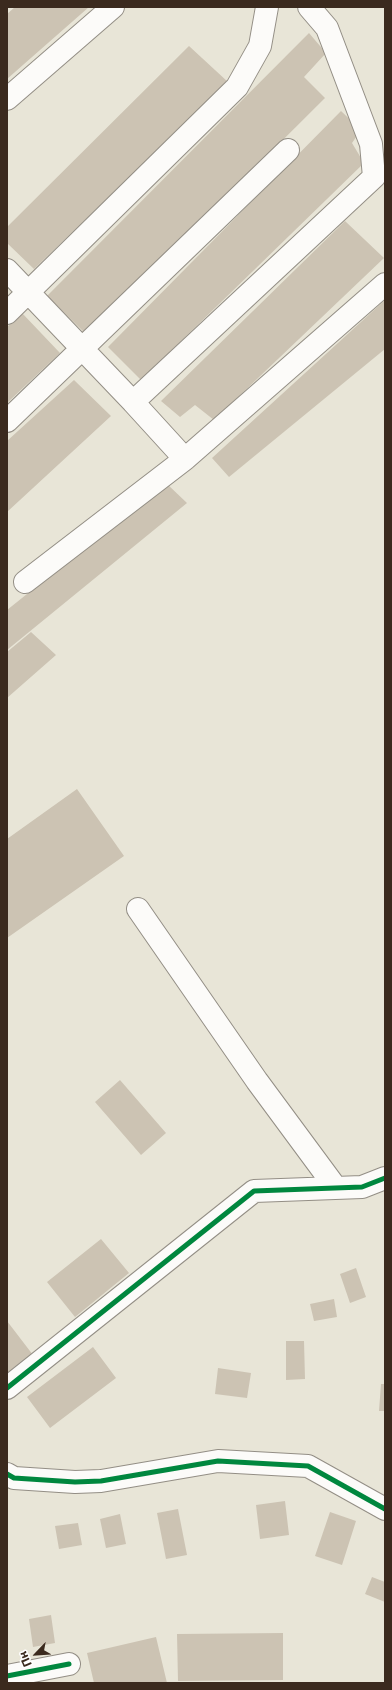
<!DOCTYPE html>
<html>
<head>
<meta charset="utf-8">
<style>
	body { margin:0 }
	#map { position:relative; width:392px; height:1690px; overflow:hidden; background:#e8e5d7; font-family:"Playpen Sans",sans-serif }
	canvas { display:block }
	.frame { position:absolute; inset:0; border:8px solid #3b2a1e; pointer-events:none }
	.north { position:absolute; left:16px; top:1634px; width:40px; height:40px; -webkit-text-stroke:3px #fff; paint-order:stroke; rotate:245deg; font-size:11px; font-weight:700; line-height:16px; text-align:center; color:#3b2a1e }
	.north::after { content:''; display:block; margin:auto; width:14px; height:18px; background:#3b2a1e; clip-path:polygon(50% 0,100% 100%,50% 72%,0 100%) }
</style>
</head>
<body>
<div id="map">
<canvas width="392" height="1690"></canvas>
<div class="frame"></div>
<div class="north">Пн</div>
</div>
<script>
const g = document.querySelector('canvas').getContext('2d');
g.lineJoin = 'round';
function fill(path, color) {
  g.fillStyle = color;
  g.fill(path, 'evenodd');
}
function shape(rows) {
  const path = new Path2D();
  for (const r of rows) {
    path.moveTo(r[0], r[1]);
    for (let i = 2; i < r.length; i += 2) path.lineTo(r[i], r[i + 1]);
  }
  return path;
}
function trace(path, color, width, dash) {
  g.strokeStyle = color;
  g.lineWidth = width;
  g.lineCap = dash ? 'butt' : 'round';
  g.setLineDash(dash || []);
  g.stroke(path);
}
const building = shape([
	[15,7,89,7,7,79,7,14],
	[309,33,326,53,304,77,325,98,87,335,47,296],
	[189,46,228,82,34,269,7,243,7,227],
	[341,111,361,130,352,143,364,163,141,380,108,347],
	[345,221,384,258,214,420,195,405,180,417,161,401],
	[385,300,385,349,229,477,212,458],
	[22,313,60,353,7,403,7,327],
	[74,380,111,416,7,512,7,441],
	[166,483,187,503,7,650,7,610],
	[31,632,56,655,7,698,7,652],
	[77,789,124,856,7,938,7,839],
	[120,1080,166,1133,141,1155,95,1102],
	[101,1239,129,1273,75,1317,47,1282],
	[356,1268,366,1297,350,1303,340,1274],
	[334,1299,337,1317,314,1321,310,1304],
	[7,1321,33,1355,7,1375],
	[286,1341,304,1341,305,1379,286,1380],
	[93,1347,116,1378,50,1428,27,1397],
	[218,1368,251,1373,247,1398,215,1394],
	[381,1384,385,1384,385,1411,379,1411],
	[285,1501,289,1535,260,1539,256,1505],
	[178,1509,187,1555,166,1559,157,1513],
	[330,1512,356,1521,342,1565,315,1556],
	[120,1514,126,1544,106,1548,100,1519],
	[78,1523,82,1545,59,1549,55,1526],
	[372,1577,385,1582,385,1602,365,1594],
	[51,1615,55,1643,33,1647,29,1619],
	[283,1633,283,1680,178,1681,177,1634],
	[156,1637,167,1683,94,1683,87,1653]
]);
const minor = shape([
	[7,99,113,7],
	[7,270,133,402,185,459],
	[7,313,237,87,260,46,267,7],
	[133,402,374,177,371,144,327,28,309,7],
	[7,421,288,150],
	[25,582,185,459,385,284],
	[138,909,257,1081,336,1188],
	[7,1388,254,1191,362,1187,385,1178],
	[7,1474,14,1478,75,1482,101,1481,218,1461,308,1466,385,1509],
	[7,1676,69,1664]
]);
const cycleway = shape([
	[7,1388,254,1191,362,1187,385,1178],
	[7,1474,14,1478,75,1482,101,1481,218,1461,308,1466,385,1509],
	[7,1676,69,1664]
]);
fill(building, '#ccc3b3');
trace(minor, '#938e85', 24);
trace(minor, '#fcfbf9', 22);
trace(cycleway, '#00873e', 5);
</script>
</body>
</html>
